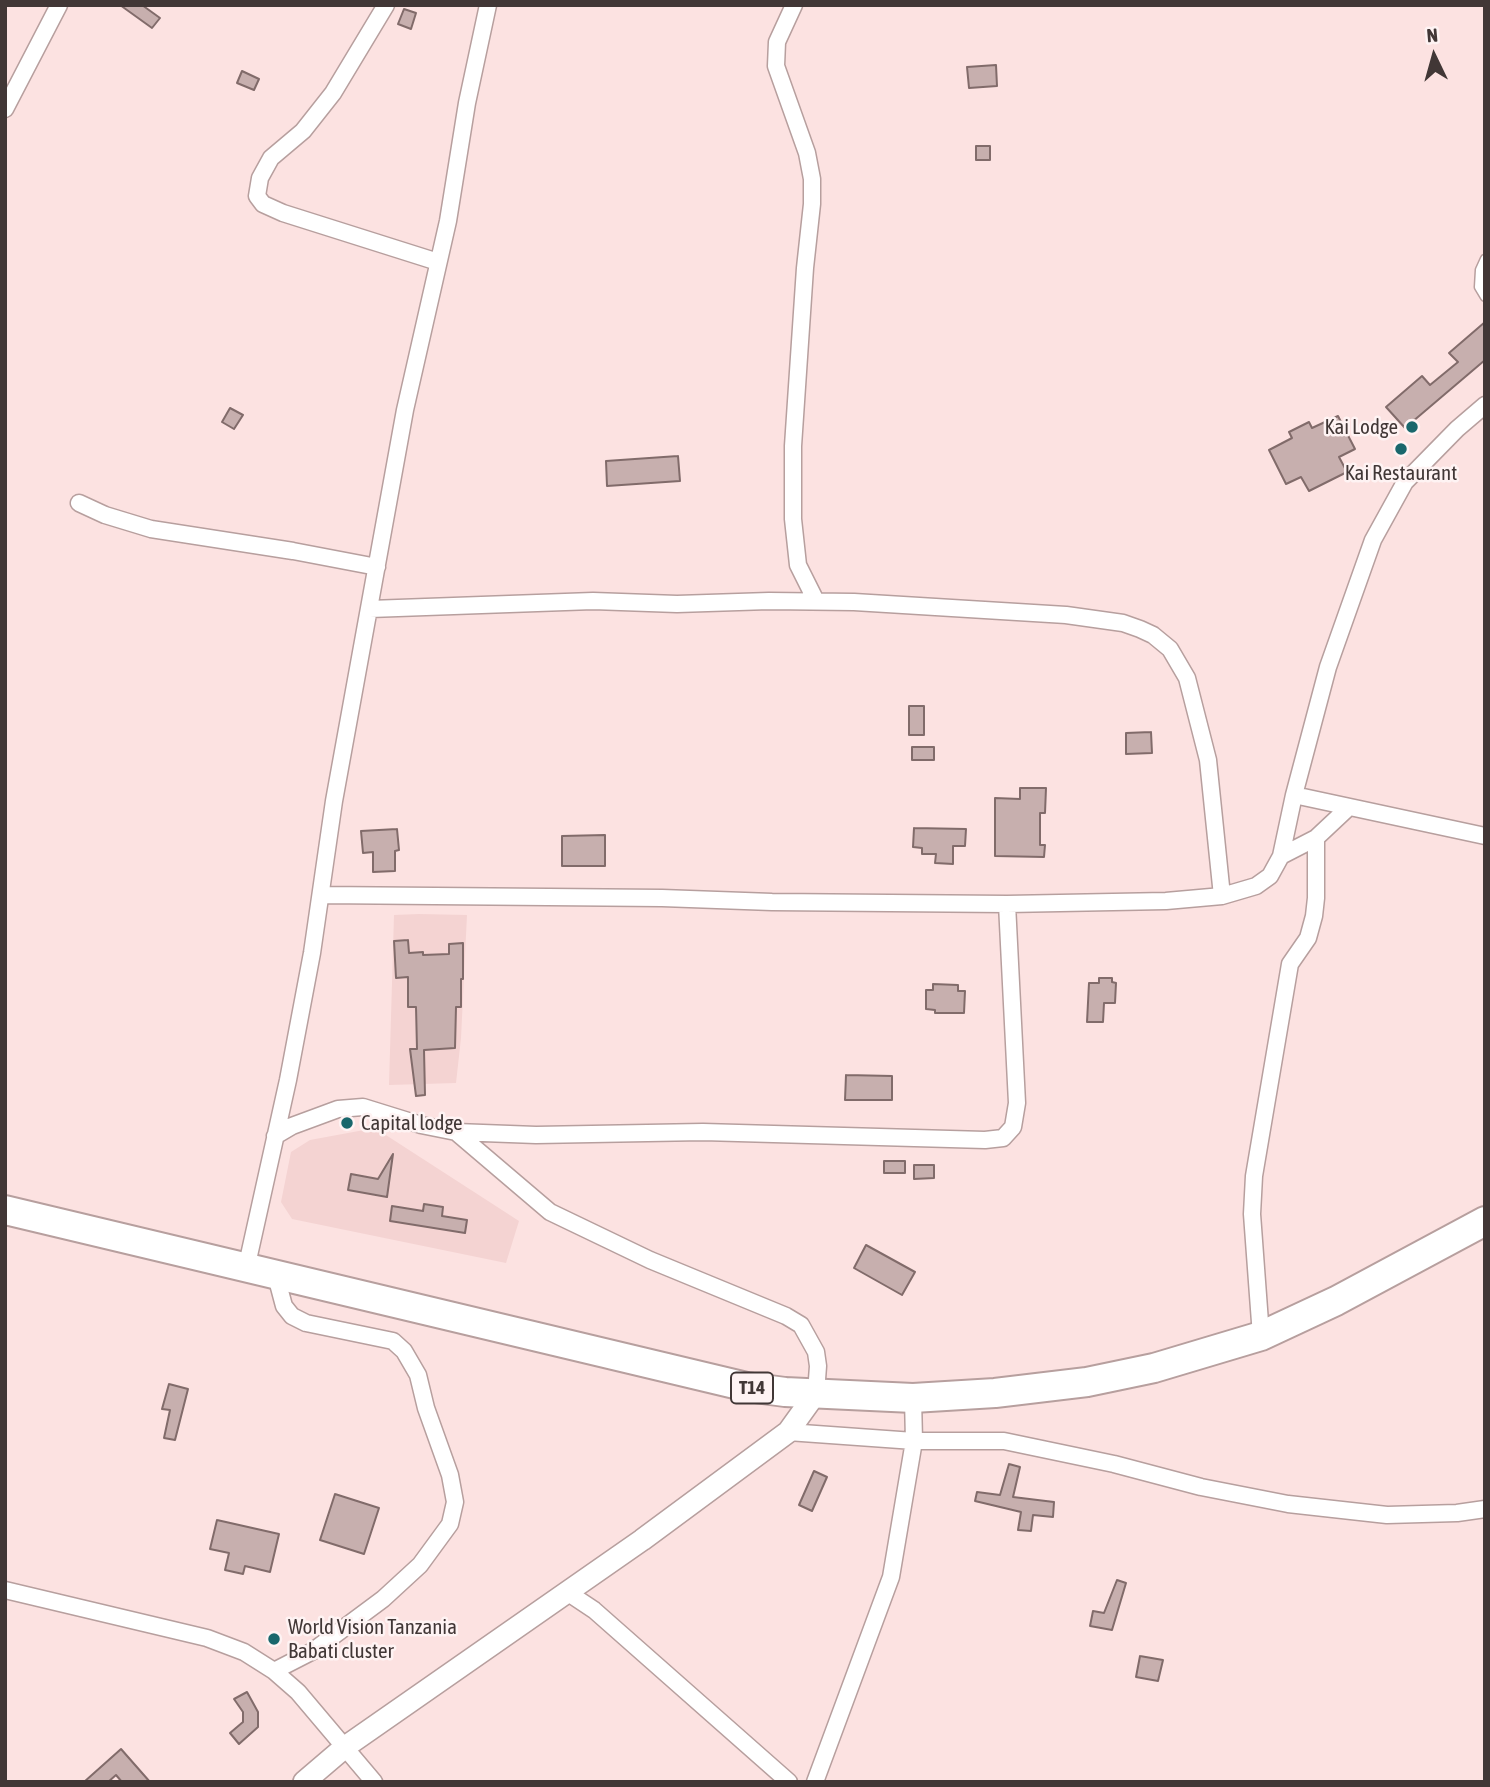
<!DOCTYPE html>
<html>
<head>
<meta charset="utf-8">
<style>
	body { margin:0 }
	#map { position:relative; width:1490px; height:1787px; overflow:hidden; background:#fce2e1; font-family:"Asap Condensed",sans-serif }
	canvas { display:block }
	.frame { position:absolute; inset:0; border:7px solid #413736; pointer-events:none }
	.north { position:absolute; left:1399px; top:21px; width:70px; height:70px; -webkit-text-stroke:5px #fef3f3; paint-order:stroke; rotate:355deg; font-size:19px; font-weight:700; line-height:28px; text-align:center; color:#413736 }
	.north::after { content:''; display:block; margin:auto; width:24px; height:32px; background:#413736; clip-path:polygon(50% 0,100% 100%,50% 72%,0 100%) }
</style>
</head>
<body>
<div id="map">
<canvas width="1490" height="1787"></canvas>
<div class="frame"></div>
<div class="north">N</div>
</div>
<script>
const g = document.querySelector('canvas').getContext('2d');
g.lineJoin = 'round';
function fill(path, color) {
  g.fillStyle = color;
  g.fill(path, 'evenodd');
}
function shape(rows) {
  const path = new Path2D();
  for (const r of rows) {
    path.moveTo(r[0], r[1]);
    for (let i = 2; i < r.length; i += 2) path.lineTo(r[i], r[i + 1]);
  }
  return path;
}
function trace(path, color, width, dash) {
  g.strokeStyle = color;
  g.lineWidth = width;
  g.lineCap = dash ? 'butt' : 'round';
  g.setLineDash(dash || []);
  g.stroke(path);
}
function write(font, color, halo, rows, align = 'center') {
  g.font = font + ' "Asap Condensed",sans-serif';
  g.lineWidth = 5;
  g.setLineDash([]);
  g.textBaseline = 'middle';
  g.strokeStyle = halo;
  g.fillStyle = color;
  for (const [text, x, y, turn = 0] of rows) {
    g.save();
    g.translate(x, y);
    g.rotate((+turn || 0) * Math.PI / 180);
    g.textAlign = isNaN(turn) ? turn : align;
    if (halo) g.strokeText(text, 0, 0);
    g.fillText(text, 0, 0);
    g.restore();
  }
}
const built = shape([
	[419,914,467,915,461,1038,456,1083,389,1085,394,915],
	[375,1128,519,1221,506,1263,292,1219,281,1202,291,1152,310,1140]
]);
const building = shape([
	[120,5,142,5,160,18,152,28,120,5],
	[404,9,416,13,411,29,398,24,404,9],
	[996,65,997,86,969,88,967,67,996,65],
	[242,71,259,79,254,90,237,83,242,71],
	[976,146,990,146,990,160,976,160,976,146],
	[1485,322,1485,360,1405,428,1386,407,1422,376,1430,385,1458,362,1449,353,1485,322],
	[230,408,243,415,234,429,222,422,230,408],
	[1338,416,1355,449,1339,457,1347,472,1309,491,1301,477,1286,484,1269,450,1292,438,1289,432,1309,422,1312,428,1338,416],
	[678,456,680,481,607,486,606,461,678,456],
	[909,706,924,706,924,735,909,735,909,706],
	[1151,732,1152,753,1126,754,1126,733,1151,732],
	[912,747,934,747,934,760,912,760,912,747],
	[1020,788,1046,788,1045,813,1040,813,1040,845,1045,845,1044,857,995,856,995,798,1020,799,1020,788],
	[914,828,966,829,965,846,953,846,953,864,935,863,936,854,922,854,922,848,913,847,914,828],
	[397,829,399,850,395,851,395,871,373,872,373,852,363,853,361,831,397,829],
	[605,835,605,866,562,866,562,836,605,835],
	[408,940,409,953,423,952,423,955,449,954,449,944,463,943,463,979,461,979,461,1007,456,1007,455,1048,424,1050,425,1095,416,1096,410,1049,417,1049,416,1007,408,1007,408,977,396,978,394,941,408,940],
	[1099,978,1112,978,1112,982,1116,983,1115,1003,1104,1003,1103,1022,1087,1022,1089,983,1099,983,1099,978],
	[933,984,958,985,958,991,965,991,964,1013,935,1013,935,1010,926,1009,926,990,933,990,933,984],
	[846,1075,892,1076,892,1100,845,1100,846,1075],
	[393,1154,387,1197,348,1190,351,1174,378,1179,393,1154],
	[884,1161,905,1161,905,1173,884,1173,884,1161],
	[914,1165,934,1165,934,1178,914,1179,914,1165],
	[424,1204,443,1207,442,1216,467,1220,465,1233,390,1221,392,1206,423,1211,424,1204],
	[866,1245,915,1272,902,1295,854,1268,866,1245],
	[169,1384,188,1389,175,1440,164,1438,170,1410,162,1409,169,1384],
	[1009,1464,1020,1467,1013,1497,1054,1502,1053,1517,1033,1515,1031,1531,1018,1530,1021,1512,975,1501,977,1492,1000,1495,1009,1464],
	[814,1471,827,1477,812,1511,799,1505,814,1471],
	[335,1494,379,1508,364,1554,320,1540,335,1494],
	[217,1520,279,1534,270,1572,245,1566,243,1574,225,1570,229,1553,210,1549,217,1520],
	[1117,1580,1126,1583,1112,1630,1090,1626,1093,1611,1104,1613,1117,1580],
	[1140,1656,1163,1660,1158,1681,1136,1677,1140,1656],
	[247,1692,258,1712,258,1727,239,1744,230,1733,243,1722,243,1712,234,1699,247,1692],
	[121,1749,150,1782,122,1782,116,1775,108,1782,84,1782,121,1749]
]);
const service = shape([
	[1485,259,1480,270,1479,287,1485,297]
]);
const minor = shape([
	[386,5,333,93,303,131,271,158,260,178,257,196,263,204,283,213,438,262],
	[794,5,777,42,776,66,807,153,812,179,812,204,805,268,793,446,793,519,798,565,816,601],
	[5,109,59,5],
	[79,503,105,515,151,529,293,551,377,567],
	[370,609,593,601,677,604,769,601,854,602,1066,615,1123,623,1140,629,1153,635,1170,649,1187,678,1208,760,1222,896],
	[1294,795,1485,836],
	[1281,856,1316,838,1348,808],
	[321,895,662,898,772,902,1007,904,1166,901,1222,896,1256,886,1270,876,1281,856,1294,795,1328,667,1373,540,1405,482,1457,429,1485,405],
	[456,1132,550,1212,650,1260,786,1316,801,1325,816,1352,818,1366,816,1393],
	[275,1136,292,1126,338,1109,363,1107,421,1125,456,1132,536,1135,703,1132,985,1140,1003,1138,1013,1127,1017,1103,1007,904],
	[246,1269,288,1080,312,953,334,801,405,410,448,221,467,103,488,5],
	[1261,1336,1252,1214,1254,1176,1290,964,1308,938,1314,916,1316,898,1316,838],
	[788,1432,914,1441,1004,1441,1114,1464,1201,1487,1288,1504,1387,1515,1457,1513,1485,1509],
	[5,1590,207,1638,244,1652,274,1671,298,1692,374,1782],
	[567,1592,594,1610,789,1782],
	[274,1671,313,1651,383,1599,420,1565,450,1524,455,1502,450,1475,426,1408,418,1375,404,1351,393,1341,306,1323,292,1316,284,1306,276,1276],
	[815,1782,891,1577,914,1441,913,1398]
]);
const tertiary = shape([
	[304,1782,345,1747,642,1540,788,1432,816,1393]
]);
const trunk = shape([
	[5,1210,747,1387,785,1392,913,1398,995,1393,1087,1382,1154,1368,1261,1336,1336,1301,1485,1221]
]);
const markers = [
	[1412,427,7,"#19676c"],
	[1401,449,7,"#19676c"],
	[347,1123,7,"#19676c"],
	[274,1639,7,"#19676c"]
];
const shields = [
	[752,1388,42]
];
const shieldNames = [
	["T14",752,1388]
];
const poiNames = [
	["Kai Lodge",1398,427,"right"],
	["Kai Restaurant",1401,473,"center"],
	["Capital lodge",361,1123],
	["World Vision Tanzania",288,1627],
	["Babati cluster",288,1651]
];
fill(built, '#f4d3d2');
fill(building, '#c7afae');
trace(building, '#816b6a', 2);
trace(service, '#b79f9e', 11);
trace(minor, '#b79f9e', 19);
trace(tertiary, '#b79f9e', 24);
trace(trunk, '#b79f9e', 32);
trace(service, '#fff', 8);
trace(minor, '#fff', 16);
trace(tertiary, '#fff', 21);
trace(trunk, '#fff', 28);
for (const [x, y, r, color] of markers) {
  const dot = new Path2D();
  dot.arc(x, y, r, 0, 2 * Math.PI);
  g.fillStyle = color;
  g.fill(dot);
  trace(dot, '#fef3f3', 2.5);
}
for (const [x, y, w] of shields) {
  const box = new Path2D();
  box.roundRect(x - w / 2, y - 15.5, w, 31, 5);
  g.fillStyle = '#fef3f3';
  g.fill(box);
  trace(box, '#413736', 2);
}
write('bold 19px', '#413736', null, shieldNames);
write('21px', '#413736', '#fef3f3', poiNames, 'left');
</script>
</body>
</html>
